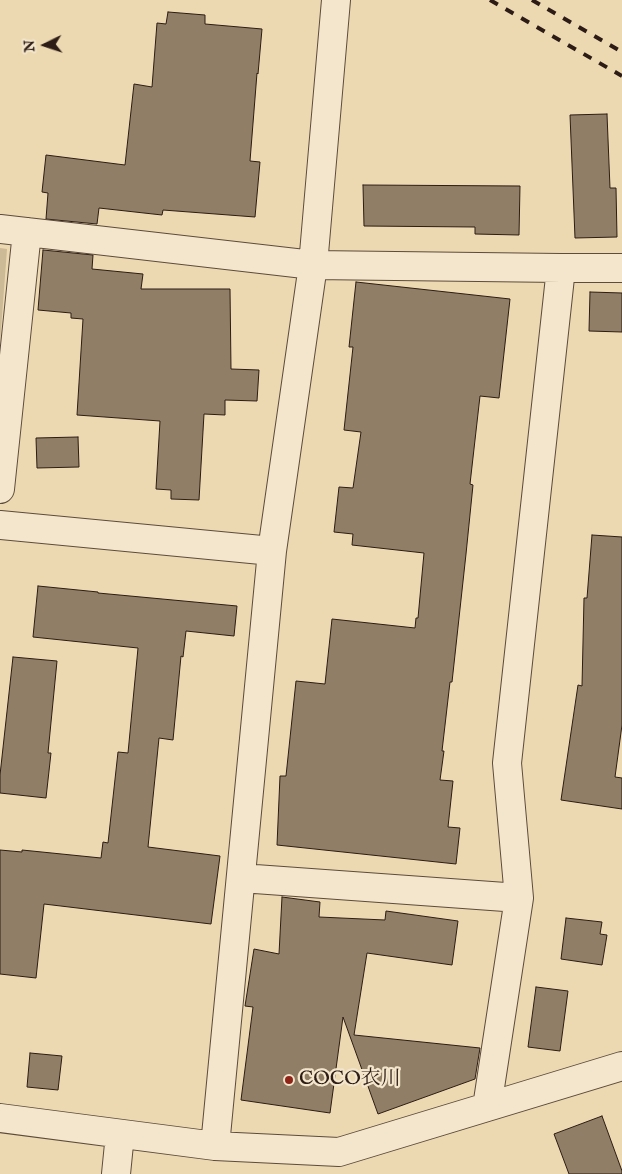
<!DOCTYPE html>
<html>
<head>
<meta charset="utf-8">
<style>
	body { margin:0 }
	#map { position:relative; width:622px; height:1174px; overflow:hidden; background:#ecd9b1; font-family:"IM FELL English",serif }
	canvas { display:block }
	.north { position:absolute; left:20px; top:20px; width:50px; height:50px; -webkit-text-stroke:4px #f3e6cc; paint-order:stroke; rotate:266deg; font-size:14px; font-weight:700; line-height:20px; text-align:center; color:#2d1c15 }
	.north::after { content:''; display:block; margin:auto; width:18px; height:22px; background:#2d1c15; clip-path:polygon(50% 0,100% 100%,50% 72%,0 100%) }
</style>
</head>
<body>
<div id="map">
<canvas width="622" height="1174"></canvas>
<div class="north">N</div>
</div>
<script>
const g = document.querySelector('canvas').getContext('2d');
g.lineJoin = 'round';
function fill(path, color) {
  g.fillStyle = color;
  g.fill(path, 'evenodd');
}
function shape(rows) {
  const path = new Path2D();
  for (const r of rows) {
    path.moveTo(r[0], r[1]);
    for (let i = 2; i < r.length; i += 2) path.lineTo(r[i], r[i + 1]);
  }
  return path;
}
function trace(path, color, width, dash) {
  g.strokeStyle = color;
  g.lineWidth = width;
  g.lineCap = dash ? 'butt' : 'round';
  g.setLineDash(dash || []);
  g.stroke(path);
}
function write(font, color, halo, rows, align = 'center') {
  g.font = font + ' "IM FELL English","Noto Serif JP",serif';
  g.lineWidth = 4.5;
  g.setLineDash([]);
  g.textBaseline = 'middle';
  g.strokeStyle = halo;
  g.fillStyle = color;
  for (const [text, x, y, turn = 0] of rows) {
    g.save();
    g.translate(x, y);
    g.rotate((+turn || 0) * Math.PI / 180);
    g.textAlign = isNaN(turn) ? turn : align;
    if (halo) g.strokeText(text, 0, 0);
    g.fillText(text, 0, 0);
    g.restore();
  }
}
const green = shape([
	[0,248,7,249,0,343]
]);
const building = shape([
	[168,12,205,15,205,24,262,29,258,74,257,73,250,161,260,162,255,217,163,210,162,215,99,208,97,224,46,219,48,193,42,192,46,155,125,165,134,84,152,87,157,23,166,24,168,12],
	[607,114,610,188,616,188,617,237,575,238,570,115,607,114],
	[363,185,520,186,519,235,475,234,475,227,364,226,363,185],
	[43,250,93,255,92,269,143,274,141,289,230,289,231,369,259,370,257,401,225,400,225,415,204,414,199,500,171,499,171,490,156,489,160,421,77,415,83,319,71,318,71,313,38,310,43,250],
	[356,282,510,299,499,398,480,396,470,484,473,485,466,554,452,682,450,682,442,751,444,751,440,780,453,781,448,827,460,828,456,864,277,845,280,776,286,776,296,681,325,684,332,619,415,628,416,618,418,618,424,553,352,545,353,534,334,532,339,487,353,488,361,432,344,430,353,347,349,347,356,282],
	[590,292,622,293,622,332,589,331,590,292],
	[78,437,79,467,37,468,36,438,78,437],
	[592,535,622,537,622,725,615,777,622,778,622,809,561,800,578,685,582,686,584,598,587,598,592,535],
	[38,586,98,592,98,593,237,606,234,636,186,631,183,657,181,656,173,740,159,738,148,847,220,856,211,924,44,904,36,978,0,974,0,850,22,852,22,850,101,858,103,842,108,843,118,752,128,753,138,648,33,637,38,586],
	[13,657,57,661,48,753,51,753,46,798,0,793,0,775,13,657],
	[282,897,320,902,319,917,385,920,386,911,458,921,452,965,367,953,354,1035,480,1048,475,1079,378,1114,343,1017,330,1113,241,1100,253,1007,245,1006,254,949,279,954,282,897],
	[566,918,602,922,600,934,607,935,602,965,561,959,566,918],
	[536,987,568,991,560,1051,528,1047,536,987],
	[30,1053,62,1056,58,1090,27,1087,30,1053],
	[602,1116,622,1171,622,1174,569,1174,554,1134,602,1116]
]);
const minor = shape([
	[0,229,313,265,561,268,622,268],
	[0,489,27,232],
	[0,525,272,551],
	[241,878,519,898],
	[487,1107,519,898,507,763,561,268],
	[0,1118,215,1146,339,1152,622,1066],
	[215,1146,272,551,313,265,336,0],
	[116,1174,120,1134]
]);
const rail = shape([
	[490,0,622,76],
	[532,0,622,52]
]);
const markers = [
	[289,1080,5,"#8f2418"]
];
const poiNames = [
	["COCO衣川",299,1080]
];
fill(green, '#ccb996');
fill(building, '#907e66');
trace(building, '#2d1c15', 1);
trace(minor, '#5d4b3c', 30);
trace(minor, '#f3e6cc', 28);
trace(rail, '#2d1c15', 4, [9, 9]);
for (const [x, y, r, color] of markers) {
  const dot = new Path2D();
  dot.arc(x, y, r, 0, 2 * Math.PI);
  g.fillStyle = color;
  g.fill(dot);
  trace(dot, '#f3e6cc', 2);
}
write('20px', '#2d1c15', '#f3e6cc', poiNames, 'left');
</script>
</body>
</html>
